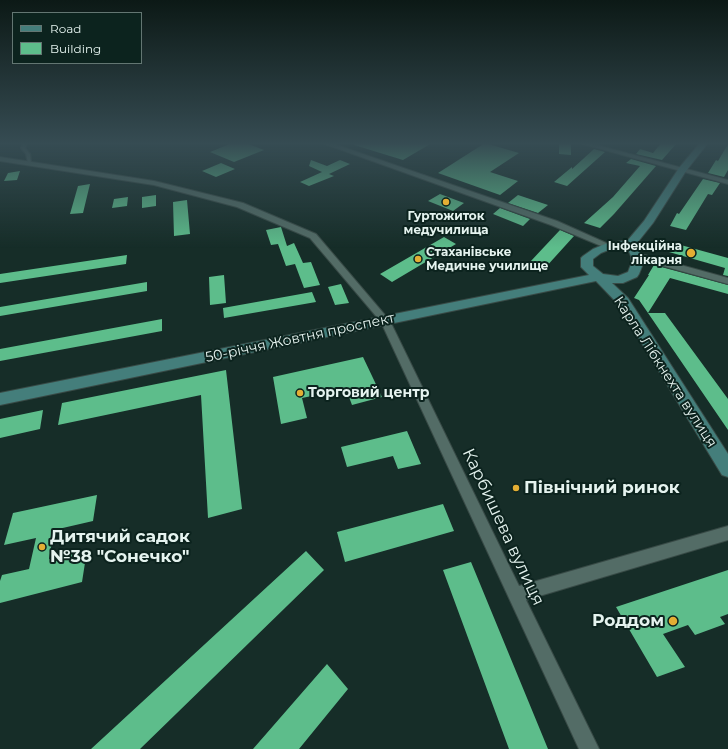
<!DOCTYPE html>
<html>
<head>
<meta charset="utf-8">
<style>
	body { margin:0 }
	#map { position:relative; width:728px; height:749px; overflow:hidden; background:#162d28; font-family:Montserrat,sans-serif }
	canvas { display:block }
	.legend { position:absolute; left:12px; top:12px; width:130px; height:52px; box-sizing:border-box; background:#0c231e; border:1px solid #637672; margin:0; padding:5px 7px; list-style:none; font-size:12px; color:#e5f3ef }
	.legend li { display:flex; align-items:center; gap:8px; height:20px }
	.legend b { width:20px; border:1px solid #637672 }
</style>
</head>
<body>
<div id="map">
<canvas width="728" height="749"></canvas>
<ul class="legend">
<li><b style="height:5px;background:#447e7b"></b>Road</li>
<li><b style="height:11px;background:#5dbd8b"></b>Building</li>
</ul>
</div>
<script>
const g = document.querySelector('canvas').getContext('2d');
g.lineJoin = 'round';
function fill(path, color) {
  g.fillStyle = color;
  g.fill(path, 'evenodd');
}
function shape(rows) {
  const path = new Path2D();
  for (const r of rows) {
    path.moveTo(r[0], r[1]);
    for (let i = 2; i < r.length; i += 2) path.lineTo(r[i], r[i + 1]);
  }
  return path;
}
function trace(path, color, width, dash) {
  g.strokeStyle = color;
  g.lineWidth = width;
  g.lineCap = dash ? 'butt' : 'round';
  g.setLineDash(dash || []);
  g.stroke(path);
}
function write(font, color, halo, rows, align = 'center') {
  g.font = font + ' Montserrat,sans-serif';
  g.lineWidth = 4;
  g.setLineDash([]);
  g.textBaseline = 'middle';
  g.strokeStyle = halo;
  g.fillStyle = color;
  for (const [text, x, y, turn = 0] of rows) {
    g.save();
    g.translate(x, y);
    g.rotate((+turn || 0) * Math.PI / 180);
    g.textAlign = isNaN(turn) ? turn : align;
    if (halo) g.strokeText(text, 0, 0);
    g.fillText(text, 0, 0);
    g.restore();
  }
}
const building = shape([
	[232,143,246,143,264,150,234,162,210,152],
	[355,143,432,143,403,160,354,145],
	[485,143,519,153,490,172,518,181,500,195,438,173],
	[559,143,571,143,571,155,559,154],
	[661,143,677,143,662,160,636,154,640,149,653,153],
	[728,144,728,170,724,177,708,173,716,160,718,161],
	[594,149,605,152,567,186,554,182,572,167,572,169],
	[631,159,656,166,614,214,600,228,584,223,613,197,640,166,626,163],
	[311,160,327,166,340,160,350,164,329,174,334,176,309,186,300,182,322,172,309,166],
	[221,163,235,169,216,177,202,171],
	[20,171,17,180,4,181,8,173],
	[703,179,720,183,712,195,708,194,686,230,670,226,677,213,679,214],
	[90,184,83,213,70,214,78,186],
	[440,194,464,203,453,211,428,201],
	[156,195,156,206,142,208,142,197],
	[518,195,548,205,538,213,508,203],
	[128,197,127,206,112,208,114,199],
	[187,200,190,234,174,236,173,202],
	[500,208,530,219,523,226,493,214],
	[281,227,287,246,294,243,303,263,311,262,320,285,304,288,295,264,286,266,278,244,271,245,266,230],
	[560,230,574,236,545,268,530,262],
	[444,237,456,244,392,282,380,274],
	[659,239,728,258,728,276,723,275,725,268,655,248],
	[127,255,126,264,0,283,0,274],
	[654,265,728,285,728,294,670,278,648,313,639,300,634,298,649,275,648,275],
	[224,275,226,303,210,305,209,277],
	[147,282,147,291,0,316,0,307],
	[341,284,349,303,335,305,328,287],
	[312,292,316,302,224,318,223,308],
	[648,313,665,313,728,399,728,430],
	[162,319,162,331,0,361,0,349],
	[363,357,382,397,352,405,346,389,302,398,307,418,281,424,273,377],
	[226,370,242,509,208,518,201,395,58,425,62,403],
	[43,410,40,429,0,438,0,419],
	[407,431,421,464,398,469,393,456,347,467,341,447],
	[97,495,93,521,54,530,49,559,87,550,82,582,0,603,0,581,2,575,29,569,36,538,4,545,13,513],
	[443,504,454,531,345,562,337,532],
	[306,551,324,570,140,749,91,749],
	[471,562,548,749,509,749,443,570],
	[728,570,728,614,720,617,725,624,695,635,688,625,663,634,685,667,657,677,616,607],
	[327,664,348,689,299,749,253,749]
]);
const lane = shape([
	[24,143,27,143,25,148,30,154,31,164,28,163,26,154,21,148,24,143]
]);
const street = shape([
	[322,143,331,143,557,221,613,246,612,248,606,248,551,225,322,143],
	[579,143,589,143,728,180,728,184,579,143],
	[0,157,154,181,243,203,316,234,390,321,519,586,728,526,728,540,526,600,599,749,579,749,381,322,310,238,237,207,154,185,0,161,0,157],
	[637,253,728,278,728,284,634,258,633,256,634,254,637,253]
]);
const secondary = shape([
	[700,143,708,143,686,171,653,223,637,243,643,256,643,264,639,274,637,277,623,283,612,283,628,298,728,454,728,477,722,475,618,304,596,281,0,405,0,393,589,275,581,267,581,258,583,256,593,249,605,244,628,240,644,221,679,168,700,143],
	[627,247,631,256,631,264,628,272,618,276,603,274,593,266,593,259,601,253,611,249,627,247]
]);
const markers = [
	[446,202,4,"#e3ae34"],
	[691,253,5,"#e3ae34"],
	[418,259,4,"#e3ae34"],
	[300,393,4,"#e3ae34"],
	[516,488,4,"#e3ae34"],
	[42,547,4,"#e3ae34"],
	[673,621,5,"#e3ae34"]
];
const farPoinames = [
	["Гуртожиток",446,216],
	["медучилища",446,230],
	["Інфекційна",682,246,"right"],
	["лікарня",682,260,"right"],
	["Стаханівське",426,252,"left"],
	["Медичне училище",426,266,"left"]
];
const streetNames = [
	["50-річчя Жовтня проспект",300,338,-12],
	["Карла Лібкнехта вулиця",665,372,57]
];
const poiNames = [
	["Торговий центр",308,393]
];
const nearPoinames = [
	["Північний ринок",524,488],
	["Дитячий садок",50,537],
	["№38 \"Сонечко\"",50,557],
	["Роддом",664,621,"right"]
];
const nearStreetnames = [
	["Карбишева вулиця",503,527,65]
];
fill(building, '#5dbd8b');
trace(lane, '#384a46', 2.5);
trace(street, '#384a46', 2);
trace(secondary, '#384a46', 2);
fill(lane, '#536c66');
fill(street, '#536c66');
fill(secondary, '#447e7b');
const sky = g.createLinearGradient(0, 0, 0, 248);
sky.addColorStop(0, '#0c1916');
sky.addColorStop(0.58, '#364c53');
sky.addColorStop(1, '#364c5300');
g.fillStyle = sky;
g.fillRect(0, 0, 728, 248);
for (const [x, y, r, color] of markers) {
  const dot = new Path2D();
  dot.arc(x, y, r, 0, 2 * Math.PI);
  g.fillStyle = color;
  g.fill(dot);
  trace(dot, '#0c231e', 1.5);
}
write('bold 12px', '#e5f3ef', '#0c231e', farPoinames);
write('14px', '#e5f3ef', '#0c231e', streetNames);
write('bold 14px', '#e5f3ef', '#0c231e', poiNames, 'left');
write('bold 17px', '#e5f3ef', '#0c231e', nearPoinames, 'left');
write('17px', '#e5f3ef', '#0c231e', nearStreetnames);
</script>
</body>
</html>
